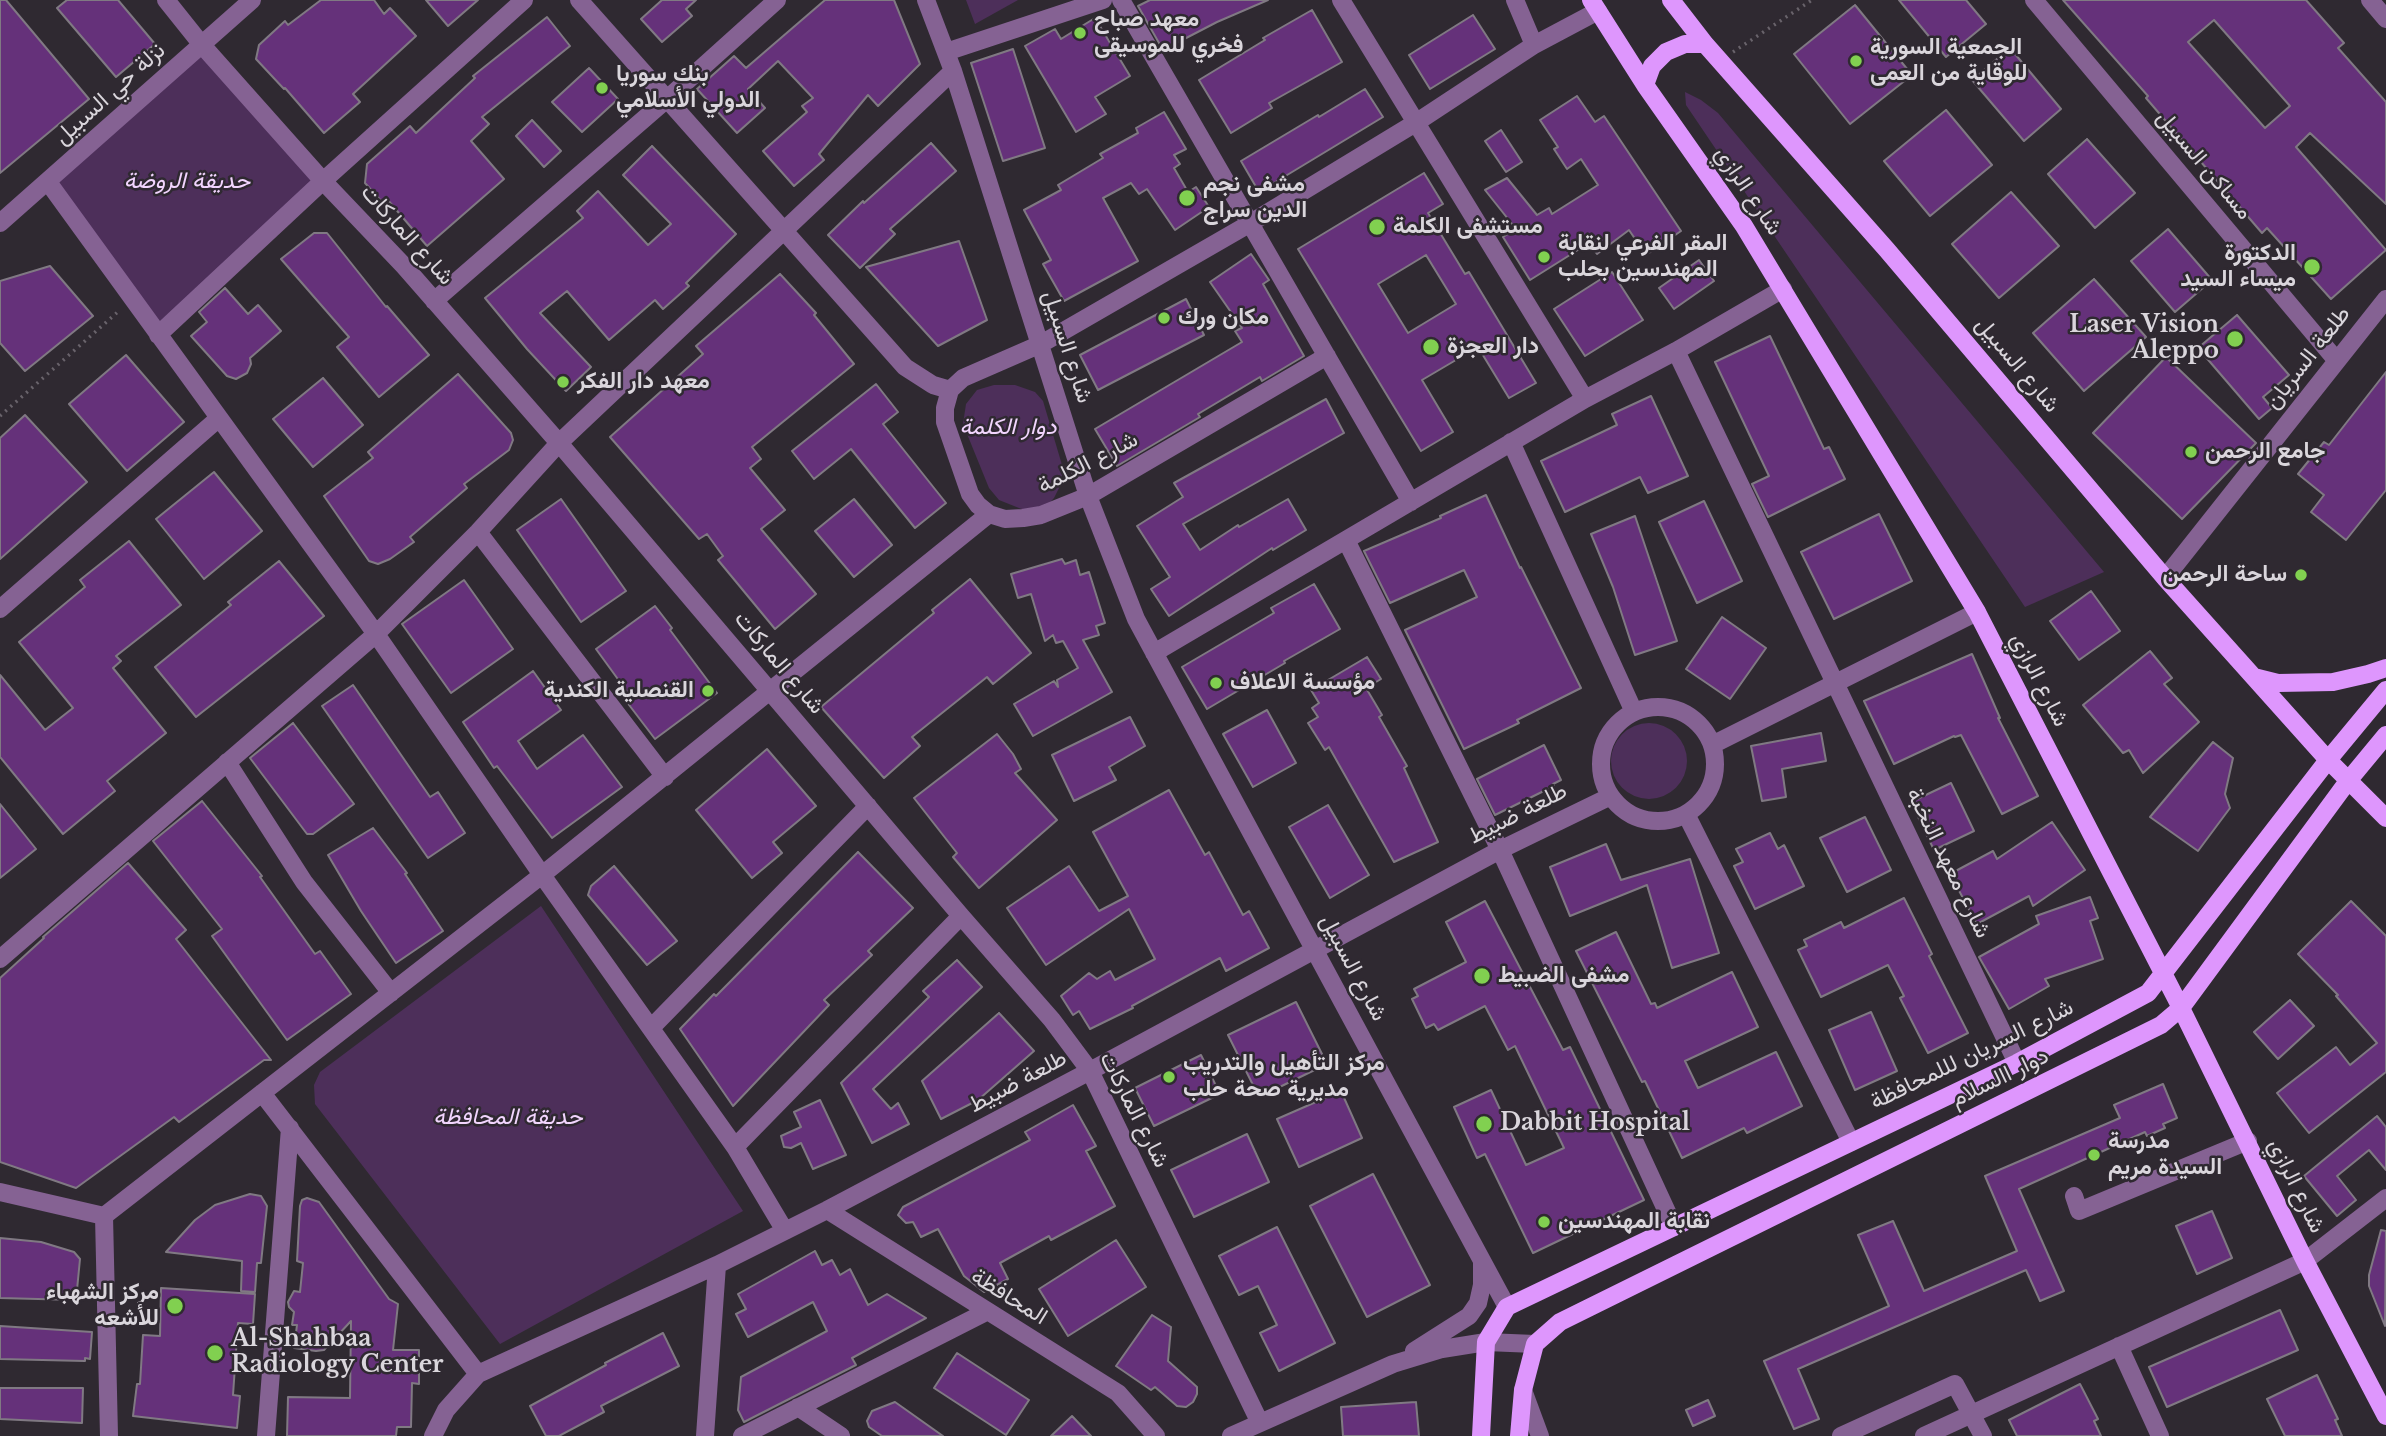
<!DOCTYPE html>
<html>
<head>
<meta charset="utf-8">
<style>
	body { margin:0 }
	canvas { display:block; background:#2f2931 }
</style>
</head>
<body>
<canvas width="2386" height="1436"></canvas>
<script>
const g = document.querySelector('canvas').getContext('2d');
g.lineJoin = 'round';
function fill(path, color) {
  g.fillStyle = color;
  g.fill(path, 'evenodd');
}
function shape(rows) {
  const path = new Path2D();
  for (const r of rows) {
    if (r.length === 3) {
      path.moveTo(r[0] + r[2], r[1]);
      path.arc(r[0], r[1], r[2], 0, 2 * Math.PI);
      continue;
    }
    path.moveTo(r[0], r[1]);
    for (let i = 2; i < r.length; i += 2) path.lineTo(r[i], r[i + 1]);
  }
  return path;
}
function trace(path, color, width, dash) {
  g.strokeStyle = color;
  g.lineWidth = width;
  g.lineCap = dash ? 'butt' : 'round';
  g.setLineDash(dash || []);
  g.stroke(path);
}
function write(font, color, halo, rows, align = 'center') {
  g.font = font + ' "Libre Baskerville",Vazirmatn,serif';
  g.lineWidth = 5;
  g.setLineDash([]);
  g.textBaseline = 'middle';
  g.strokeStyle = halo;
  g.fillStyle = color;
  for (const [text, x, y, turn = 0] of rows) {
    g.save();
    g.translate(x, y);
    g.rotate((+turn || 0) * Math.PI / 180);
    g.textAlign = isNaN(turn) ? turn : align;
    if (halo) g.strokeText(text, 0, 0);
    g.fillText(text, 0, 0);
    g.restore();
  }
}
const green = shape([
	[966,0,1018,0,975,24],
	[202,45,323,181,158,335,48,182],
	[1685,92,1701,100,1718,113,2104,572,2025,607,1686,105],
	[994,385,1015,385,1035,392,1043,401,1062,465,1062,482,1054,498,1043,510,1024,510,999,500,989,488,963,424,966,404,977,390],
	[1649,761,38],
	[541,906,743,1211,500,1344,315,1104,314,1085,320,1072]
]);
const building = shape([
	[0,0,6,0,89,99,0,173,0,0],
	[67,0,118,0,155,44,116,77,57,8,67,0],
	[321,0,374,0,384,14,390,8,416,36,353,94,360,102,324,133,285,88,284,89,256,59,259,45,285,21,288,25,321,0],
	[426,0,478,0,448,26,426,0],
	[662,0,696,0,686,9,692,16,662,42,641,19,662,0],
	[825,0,894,0,920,64,878,106,868,95,819,154,824,160,794,186,763,151,807,112,802,106,813,98,778,61,748,89,765,108,737,133,697,89,734,56,746,68,825,0],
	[1150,0,1268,0,1217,22,1163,50,1138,6,1150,0],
	[1899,0,1966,0,1986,24,1946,57,1899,0],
	[2063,0,2306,0,2344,43,2338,48,2386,102,2386,204,2310,133,2296,147,2386,250,2331,299,2267,228,2262,233,2146,98,2148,96,2063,0],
	[2214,20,2290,106,2265,128,2188,42,2214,20],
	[1855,5,1912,75,1850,124,1794,54,1855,5],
	[1312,10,1342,62,1269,103,1272,108,1231,133,1199,80,1265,40,1263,38,1312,10],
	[1473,15,1495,49,1430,89,1409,55,1473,15],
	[547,17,570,46,482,117,489,124,471,141,504,179,427,246,387,199,383,203,365,183,367,164,410,126,416,133,475,78,473,76,547,17],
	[1095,18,1130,76,1095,97,1106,114,1076,132,1025,46,1055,29,1061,39,1095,18],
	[2010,48,2061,109,2024,141,1972,80,2010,48],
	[1013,49,1045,148,1003,161,971,63,1013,49],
	[589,68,618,99,582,132,552,102,589,68],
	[1365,89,1383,117,1259,192,1241,161,1318,115,1319,117,1365,89],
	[1577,96,1595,122,1604,116,1681,231,1646,255,1629,230,1597,254,1589,243,1530,280,1503,237,1516,229,1485,190,1507,178,1537,215,1549,208,1552,214,1598,185,1581,159,1567,169,1554,149,1558,147,1540,120,1577,96],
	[1946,110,1992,165,1930,216,1884,161,1946,110],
	[1164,112,1186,149,1174,155,1180,164,1174,168,1188,192,1196,187,1209,207,1175,230,1147,189,1139,194,1131,183,1103,198,1138,261,1064,301,1043,264,1051,260,1024,210,1061,190,1058,185,1103,158,1100,154,1138,133,1136,128,1164,112],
	[532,120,561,151,544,167,516,136,532,120],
	[1501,130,1522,162,1506,172,1485,141,1501,130],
	[2087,139,2135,193,2095,228,2048,174,2087,139],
	[931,143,956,171,890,229,895,234,860,268,828,235,863,201,864,203,931,143],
	[652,146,736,234,686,283,689,286,663,309,655,300,609,340,567,291,540,313,591,367,566,391,527,349,485,298,583,218,577,211,598,191,648,245,671,224,623,175,652,146],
	[1424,173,1443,204,1428,213,1465,274,1469,272,1536,383,1509,398,1478,347,1422,380,1453,432,1421,451,1298,249,1424,173],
	[1426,255,1456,304,1408,333,1378,284,1426,255],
	[2011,192,2059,246,1999,298,1952,244,2011,192],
	[2168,229,2212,280,2175,312,2131,261,2168,229],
	[314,233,327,233,386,307,387,306,429,355,379,397,337,347,349,337,281,259,314,233],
	[959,241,987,320,938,346,866,267,959,241],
	[1251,254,1269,280,1263,284,1304,356,1262,381,1260,377,1198,414,1200,417,1117,466,1095,429,1242,342,1235,331,1242,328,1210,282,1251,254],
	[1699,260,1714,281,1674,309,1659,288,1699,260],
	[50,266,93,316,25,371,0,343,0,281,50,266],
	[1612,272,1643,320,1585,356,1554,309,1612,272],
	[780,274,816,313,814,315,854,364,752,447,761,459,750,468,785,510,761,529,816,594,775,629,718,560,723,556,707,534,699,539,610,437,703,354,696,346,780,274],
	[2094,279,2146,337,2084,391,2033,333,2094,279],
	[225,288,248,314,258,305,281,331,250,358,251,364,247,373,236,379,227,376,191,336,207,322,199,312,225,288],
	[1186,299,1204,335,1098,390,1080,355,1186,299],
	[2237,315,2289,375,2263,397,2272,408,2259,419,2198,348,2237,315],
	[1770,336,1824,449,1829,447,1845,479,1768,517,1752,484,1769,476,1715,362,1770,336],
	[126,355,184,422,127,471,69,404,126,355],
	[2166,357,2256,443,2182,519,2093,433,2166,357],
	[2386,372,2386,490,2346,540,2311,512,2324,495,2298,474,2324,442,2329,445,2386,372],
	[458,374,511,433,513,440,509,450,464,484,467,488,410,537,414,542,390,559,378,564,369,561,324,496,373,458,368,452,458,374],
	[323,378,363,425,313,467,273,419,323,378],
	[876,384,898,412,883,424,946,503,915,528,851,449,814,479,792,451,876,384],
	[1651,396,1688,476,1648,493,1640,477,1565,512,1541,461,1617,425,1612,414,1651,396],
	[1326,399,1344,433,1183,524,1200,550,1238,525,1239,527,1288,499,1306,530,1273,550,1272,548,1169,616,1151,589,1170,577,1137,526,1183,497,1174,483,1326,399],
	[25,415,87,482,0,559,0,438,25,415],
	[214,472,262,531,204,579,156,519,214,472],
	[1486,495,1520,568,1521,567,1581,688,1517,720,1519,723,1464,749,1405,630,1477,597,1464,570,1390,603,1364,551,1441,518,1440,516,1486,495],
	[561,499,626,591,581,622,517,530,561,499],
	[854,499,892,545,854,577,815,531,854,499],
	[1704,501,1742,581,1697,603,1659,522,1704,501],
	[1879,514,1912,581,1834,619,1801,552,1879,514],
	[1635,516,1677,641,1635,655,1613,587,1591,534,1635,516],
	[129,541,181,605,116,656,121,661,113,668,166,733,107,781,115,791,63,834,0,757,0,675,45,730,73,708,19,642,85,587,80,580,129,541],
	[1062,559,1065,564,1076,560,1080,575,1089,572,1105,623,1096,626,1099,635,1083,640,1112,692,1033,736,1014,704,1054,681,1058,687,1057,680,1078,668,1063,641,1056,643,1053,635,1045,641,1031,594,1018,598,1011,574,1062,559],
	[279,561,324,616,196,717,155,667,231,605,228,602,279,561],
	[970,579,1031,653,993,684,987,677,912,737,920,746,884,778,821,707,934,613,932,610,970,579],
	[464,580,513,649,451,693,402,624,464,580],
	[1314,584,1340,629,1284,661,1285,663,1207,709,1182,667,1274,613,1271,608,1314,584],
	[2091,591,2120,631,2079,660,2050,621,2091,591],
	[655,606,672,628,670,630,717,693,655,739,623,697,628,693,596,649,655,606],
	[1722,617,1766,648,1730,699,1686,669,1722,617],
	[2150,651,2172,678,2164,684,2199,722,2143,773,2129,750,2123,753,2083,705,2150,651],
	[1972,654,2000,718,1998,718,2038,796,2002,814,1961,735,1955,737,1954,736,1894,764,1864,701,1972,654],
	[1367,657,1381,679,1366,688,1382,715,1379,717,1407,766,1404,768,1438,842,1394,862,1329,747,1325,750,1308,723,1318,717,1312,708,1319,703,1311,690,1367,657],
	[533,671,561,710,518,741,537,769,583,735,622,787,552,838,497,766,494,768,463,722,533,671],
	[353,685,430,797,438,792,465,833,428,858,322,706,353,685],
	[1267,710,1296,763,1253,787,1223,734,1267,710],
	[1130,717,1145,746,1109,767,1116,780,1074,801,1052,755,1130,717],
	[293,723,354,804,313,834,307,834,250,758,293,723],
	[1821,733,1826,761,1782,769,1786,797,1762,801,1751,746,1821,733],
	[997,734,1013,754,1021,769,1015,773,1057,820,979,888,953,857,957,853,914,798,997,734],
	[2213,742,2233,758,2225,794,2230,808,2198,851,2150,817,2213,742],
	[1544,745,1561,780,1553,784,1554,786,1495,815,1477,779,1544,745],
	[767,749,816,806,773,842,782,853,752,878,696,810,767,749],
	[1951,783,1974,831,1934,850,1911,802,1951,783],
	[1169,790,1205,855,1209,852,1243,915,1249,911,1269,948,1226,971,1220,958,1132,1006,1133,1008,1090,1029,1079,1011,1073,1015,1061,996,1089,973,1097,979,1110,971,1115,980,1155,959,1129,909,1046,965,1007,908,1069,866,1099,911,1128,896,1093,832,1169,790],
	[202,801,262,876,260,877,315,954,320,951,351,994,287,1040,212,936,222,929,153,841,202,801],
	[0,804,36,849,0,878,0,804],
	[1328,805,1369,875,1330,898,1289,827,1328,805],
	[1865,817,1891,870,1847,892,1820,838,1865,817],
	[2052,822,2085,870,2033,906,2029,896,1977,924,1950,874,1993,851,1997,859,2052,822],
	[373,828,407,873,405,874,443,931,396,963,361,911,328,855,373,828],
	[1770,833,1778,849,1784,845,1804,886,1755,909,1734,866,1743,862,1736,849,1770,833],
	[1606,844,1621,880,1690,859,1719,953,1672,968,1647,885,1570,916,1550,867,1606,844],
	[858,852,913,908,868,951,872,955,824,1000,829,1005,733,1106,680,1029,714,994,716,996,858,852],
	[128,863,186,930,176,939,271,1060,264,1060,179,1122,174,1117,76,1188,0,1162,0,978,44,938,43,937,128,863],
	[614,866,677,941,647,965,588,895,591,886,614,866],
	[2090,897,2098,918,2090,921,2103,959,2045,979,2049,986,2009,1009,1979,957,2039,924,2036,916,2090,897],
	[1904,898,1932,954,1929,956,1968,1033,1928,1053,1900,998,1904,996,1888,965,1821,997,1798,950,1807,946,1804,940,1841,922,1844,928,1904,898],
	[1485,901,1563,1050,1570,1047,1644,1200,1533,1253,1485,1154,1477,1158,1454,1107,1491,1090,1526,1165,1564,1148,1515,1046,1508,1050,1485,1006,1438,1030,1434,1024,1426,1028,1412,999,1418,996,1414,989,1466,962,1446,922,1485,901],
	[2351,901,2386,936,2386,1072,2309,1133,2277,1093,2336,1047,2350,1065,2377,1043,2336,996,2338,995,2298,954,2351,901],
	[1616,932,1651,1004,1655,1003,1657,1008,1732,972,1758,1027,1685,1061,1698,1088,1776,1052,1802,1106,1747,1133,1744,1128,1682,1158,1645,1081,1642,1082,1576,951,1616,932],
	[957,960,982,987,873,1089,891,1109,898,1103,909,1124,872,1143,841,1083,929,997,923,991,957,960],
	[2290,1000,2314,1026,2278,1059,2254,1032,2290,1000],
	[1296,1002,1327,1064,1259,1097,1228,1035,1296,1002],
	[1871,1012,1897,1071,1855,1090,1829,1030,1871,1012],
	[999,1013,1034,1051,978,1100,941,1119,922,1081,999,1013],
	[1201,1055,1220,1094,1154,1126,1135,1088,1201,1055],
	[2163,1084,2177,1118,2163,1124,2165,1128,2147,1136,2145,1132,2019,1189,2064,1291,2040,1301,2026,1270,1798,1369,1819,1419,1794,1429,1764,1361,1889,1306,1858,1235,1893,1221,1924,1291,2017,1251,1985,1176,2120,1118,2114,1105,2163,1084],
	[1341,1091,1362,1138,1299,1167,1277,1119,1341,1091],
	[820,1100,846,1155,813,1169,801,1143,791,1148,784,1147,781,1136,801,1127,794,1112,820,1100],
	[1073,1105,1096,1146,1086,1151,1115,1206,1051,1240,1049,1236,1000,1263,1008,1279,984,1292,964,1276,938,1229,921,1237,913,1222,906,1223,898,1215,903,1207,1030,1140,1025,1132,1073,1105],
	[2377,1116,2386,1127,2386,1170,2369,1150,2337,1176,2356,1200,2337,1216,2304,1176,2377,1116],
	[1247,1134,1269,1182,1194,1217,1171,1170,1247,1134],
	[1373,1174,1430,1285,1367,1317,1310,1206,1373,1174],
	[250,1194,261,1196,267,1206,261,1263,257,1263,255,1292,241,1291,242,1261,166,1252,195,1220,215,1205,250,1194],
	[307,1198,319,1202,389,1299,398,1304,393,1350,419,1350,419,1384,412,1383,411,1427,397,1427,396,1436,287,1436,288,1397,350,1398,351,1321,324,1350,316,1351,294,1348,297,1325,292,1325,294,1312,289,1307,288,1302,294,1291,300,1292,303,1263,297,1261,300,1206,302,1200,307,1198],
	[2212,1211,2232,1258,2197,1274,2176,1226,2212,1211],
	[1277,1227,1335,1343,1279,1371,1260,1333,1277,1325,1258,1286,1239,1295,1219,1256,1277,1227],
	[2381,1230,2386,1231,2385,1326,2369,1286,2369,1275,2381,1230],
	[0,1238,41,1242,74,1252,80,1259,76,1300,0,1298,0,1238],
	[1116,1240,1146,1287,1068,1336,1039,1289,1116,1240],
	[815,1251,822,1265,832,1260,840,1275,850,1269,868,1305,887,1294,926,1318,852,1358,856,1365,744,1422,738,1410,741,1377,827,1331,813,1302,748,1337,736,1314,746,1309,738,1294,815,1251],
	[161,1288,255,1294,253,1324,238,1323,233,1395,240,1396,237,1428,133,1416,137,1384,140,1384,143,1335,160,1336,161,1288],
	[2280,1310,2298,1350,2167,1407,2149,1367,2280,1310],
	[1152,1315,1171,1327,1168,1361,1197,1387,1197,1394,1193,1402,1186,1407,1177,1406,1155,1387,1151,1390,1116,1366,1152,1315],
	[0,1326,92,1332,90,1359,85,1358,85,1361,0,1359,0,1326],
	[663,1333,679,1366,601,1406,604,1412,559,1436,546,1436,530,1406,606,1365,605,1363,663,1333],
	[957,1353,1029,1400,1006,1435,934,1388,957,1353],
	[2317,1375,2338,1419,2335,1420,2342,1436,2285,1436,2267,1399,2317,1375],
	[2080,1384,2098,1419,2094,1421,2101,1436,2017,1436,2009,1420,2080,1384],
	[0,1388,83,1388,82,1423,0,1419,0,1388],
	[1708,1400,1715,1416,1693,1426,1686,1410,1708,1400],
	[895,1402,943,1436,882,1436,869,1427,867,1421,872,1411,895,1402],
	[1416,1402,1419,1436,1343,1436,1341,1407,1416,1402],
	[1072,1416,1091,1436,1051,1436,1072,1416]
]);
const path = shape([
	[1733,52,1812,0],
	[0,416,120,310]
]);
const minor = shape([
	[166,0,202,45,323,181,404,266,559,443,961,916,1052,1020,1090,1071,1260,1423],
	[579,0,905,367,933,385,950,390],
	[926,0,953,71,1088,496,1136,619,1507,1307],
	[1121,0,1411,502],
	[1341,0,1585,399],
	[1515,0,1534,45],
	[2034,0,2337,361],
	[2370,0,2386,19],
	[946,52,1103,0],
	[48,182,376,634,542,875,735,1147,785,1231],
	[0,223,252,0],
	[434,301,667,99,777,0],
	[158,335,323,181,524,0],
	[1676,351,2017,1063],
	[1327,356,1088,496,1041,515,1023,518,1005,519,989,514,978,505,970,494,945,422,945,408,950,390,963,378,1041,344,1249,224,1417,122,1534,45,1598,11],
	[1511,442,1634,712],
	[478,532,665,777],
	[1346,540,1500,850,1674,1227],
	[2165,578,2386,299],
	[0,609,219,418],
	[1154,653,1585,399,1676,351,1783,289],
	[1658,764,57],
	[1712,745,1977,612],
	[227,762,304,882,391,993],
	[1686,814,1851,1142],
	[0,959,376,634,478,532,559,443,953,71],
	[651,1028,868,806],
	[262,1093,478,1374,446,1410,433,1436],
	[735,1147,961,916],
	[0,1192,104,1216,109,1436],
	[2074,1196,2079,1211,2248,1141],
	[827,1210,1118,1393,1156,1436],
	[104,1216,542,875,989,514],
	[2119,1346,2160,1436],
	[1414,1351,1469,1316,1478,1303,1482,1285,1482,1262],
	[478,1374,717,1265,827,1210,1090,1071,1500,850,1609,797],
	[1523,1390,1540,1436],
	[798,1407,841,1436],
	[266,1436,290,1128],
	[705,1436,717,1265],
	[742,1436,986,1312],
	[1231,1436,1393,1364,1442,1349,1486,1342,1535,1344],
	[1841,1436,1955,1384,1983,1436],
	[1924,1436,2305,1261,2386,1198]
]);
const major = shape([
	[1591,0,1645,85,1744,226,1977,612,2181,1008,2305,1261,2386,1416],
	[1671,0,1705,44,1887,250,2165,578,2328,760,2386,818],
	[1645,85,1652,66,1666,52,1685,44,1705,44],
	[2254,677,2278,683,2333,682,2368,674,2386,668],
	[1481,1436,1486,1342,1507,1307,2017,1063,2148,993,2328,760,2386,690],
	[1519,1436,1523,1390,1535,1344,1560,1322,2161,1025,2181,1008,2348,781,2386,735]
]);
const markers = [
	[1080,33,7,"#81d050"],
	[1856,61,7,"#81d050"],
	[602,88,7,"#81d050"],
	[1187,198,9,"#81d050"],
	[1377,227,9,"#81d050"],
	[1544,257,7,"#81d050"],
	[2312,267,9,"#81d050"],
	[1164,318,7,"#81d050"],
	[2235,339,9,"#81d050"],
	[1431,347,9,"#81d050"],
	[563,382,7,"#81d050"],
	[2191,452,7,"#81d050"],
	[2301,575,7,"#81d050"],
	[1216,683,7,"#81d050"],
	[708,691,7,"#81d050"],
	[1482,976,9,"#81d050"],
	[1169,1077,7,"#81d050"],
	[1484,1124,9,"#81d050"],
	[2094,1155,7,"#81d050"],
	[1544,1222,7,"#81d050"],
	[175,1306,9,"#81d050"],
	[215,1353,9,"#81d050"]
];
const poiNames = [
	["معهد صباح",1094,20],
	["فخري للموسيقى",1094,46],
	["الجمعية السورية",1870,48],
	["للوقاية من العمى",1870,74],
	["بنك سوريا",616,75],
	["الدولي الأسلامي",616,101],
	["مشفى نجم",1203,185],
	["الدين سراج",1203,211],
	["مستشفى الكلمة",1393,227],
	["المقر الفرعي لنقابة",1558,244],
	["المهندسين بحلب",1558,270],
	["الدكتورة",2296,254,"right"],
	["ميساء السيد",2296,280,"right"],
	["مكان ورك",1178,318],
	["Laser Vision",2219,326,"right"],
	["Aleppo",2219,352,"right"],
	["دار العجزة",1447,347],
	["معهد دار الفكر",577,382],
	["جامع الرحمن",2205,452],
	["ساحة الرحمن",2287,575,"right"],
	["مؤسسة الاعلاف",1230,683],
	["القنصلية الكندية",694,691,"right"],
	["مشفى الضبيط",1498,976],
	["مركز التأهيل والتدريب",1183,1064],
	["مديرية صحة حلب",1183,1090],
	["Dabbit Hospital",1500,1124],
	["مدرسة",2108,1142],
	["السيدة مريم",2108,1168],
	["نقابة المهندسين",1558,1222],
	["مركز الشهباء",159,1293,"right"],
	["للأشعه",159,1319,"right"],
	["Al-Shahbaa",231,1340],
	["Radiology Center",231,1366]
];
const streetNames = [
	["نزلة حي السبيل",110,94,-42],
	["مساكن السبيل",2204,165,50],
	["شارع الرازي",1748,191,56],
	["شارع الماركات",407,235,48],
	["شارع السبيل",1067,347,72],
	["طلعة السريان",2308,358,-52],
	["شارع السبيل",2017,365,50],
	["شارع الكلمة",1088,463,-27],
	["شارع الماركات",779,663,50],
	["شارع الرازي",2039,680,63],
	["طلعة ضبيط",1518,814,-27],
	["شارع معهد النخبة",1948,863,64],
	["شارع السبيل",1353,968,62],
	["شارع السريان لللمحافظة",1972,1055,-26],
	["دوار االسلام",2000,1078,-26],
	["طلعة ضبيط",1018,1082,-28],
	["شارع الماركات",1134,1110,63],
	["شارع الرازي",2296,1186,64],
	["المحافظة",1009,1297,32]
];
const parkNames = [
	["حديقة الروضة",187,182],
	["دوار الكلمة",1008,428],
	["حديقة المحافظة",508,1118]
];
fill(green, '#4d2f5a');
fill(building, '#65317a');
trace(building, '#807983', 2);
trace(path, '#69636b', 3.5, [2, 5]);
trace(minor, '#856293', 18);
trace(major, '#de96fd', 18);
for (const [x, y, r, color] of markers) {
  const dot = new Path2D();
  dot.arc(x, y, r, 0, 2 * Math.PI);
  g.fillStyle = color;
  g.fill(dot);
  trace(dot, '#2f2931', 2.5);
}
write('bold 23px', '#dad6dc', '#2f2931', poiNames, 'left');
write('23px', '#dad6dc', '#2f2931', streetNames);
write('italic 23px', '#f2d5fe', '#2f2931', parkNames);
</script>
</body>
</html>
